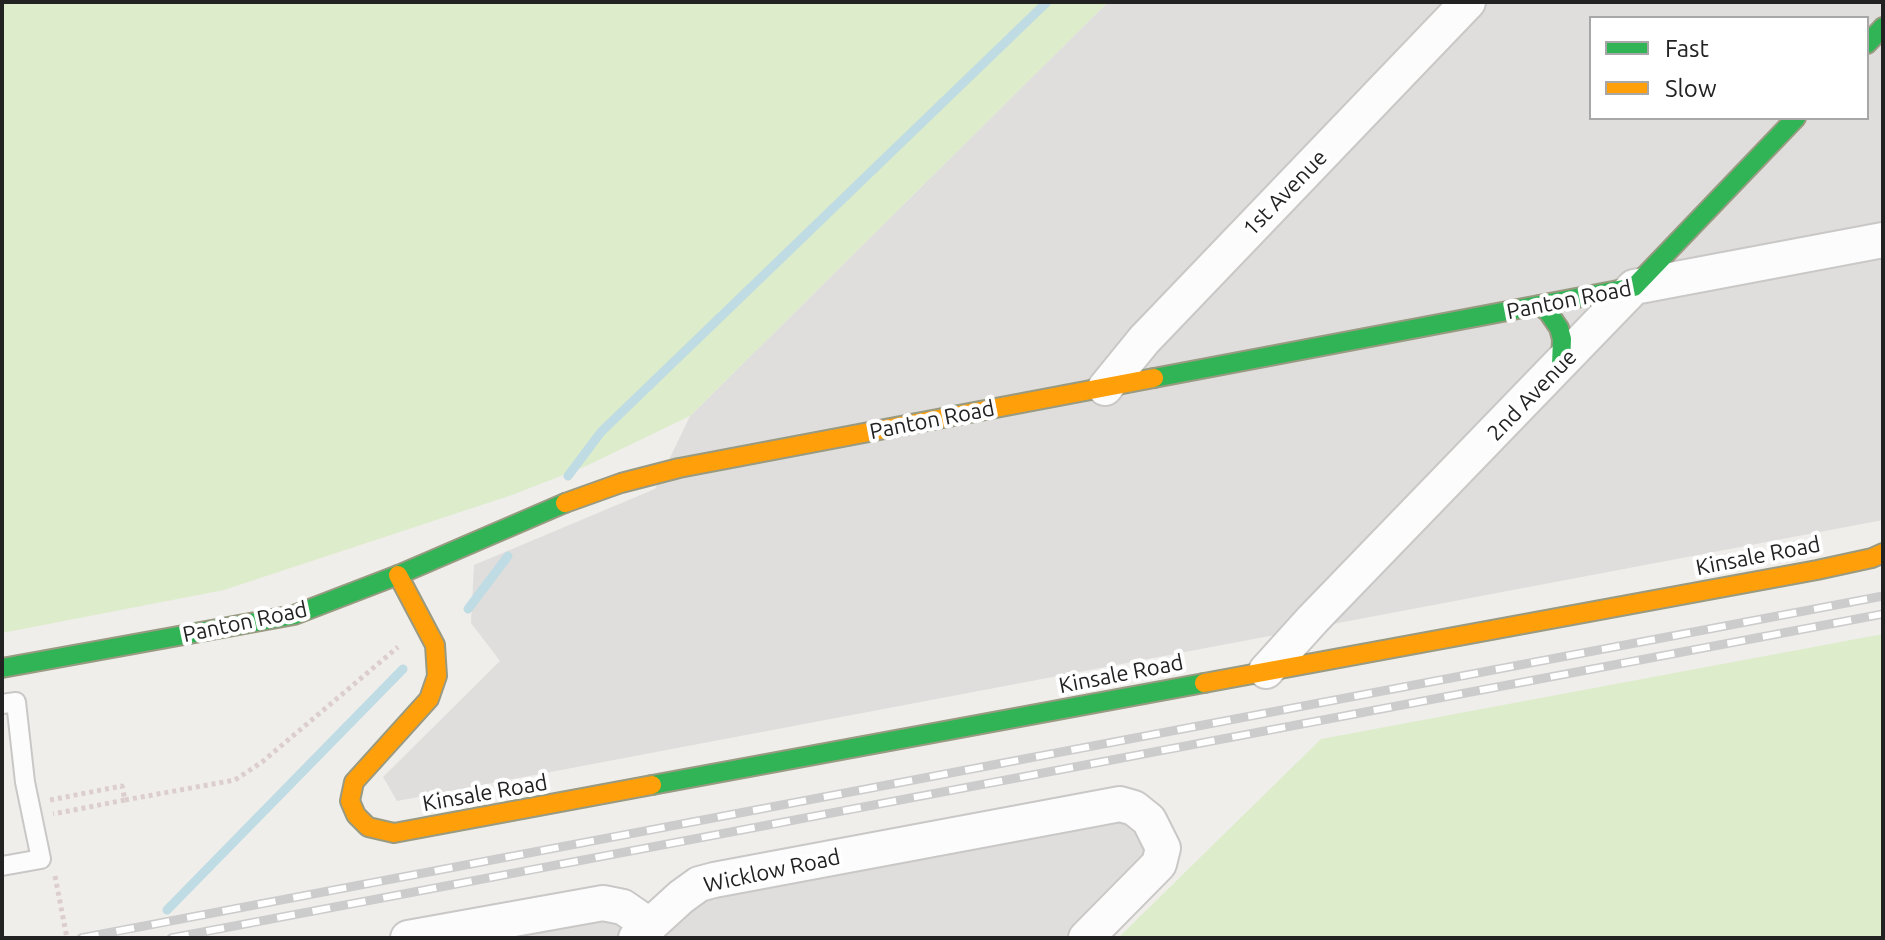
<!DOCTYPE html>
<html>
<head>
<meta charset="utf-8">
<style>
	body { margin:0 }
	#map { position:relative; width:1885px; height:940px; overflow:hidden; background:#f0eeeb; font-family:Ubuntu,sans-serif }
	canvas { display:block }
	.frame { position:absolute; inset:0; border:4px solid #222; pointer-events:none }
	.legend { position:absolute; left:1589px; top:16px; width:280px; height:104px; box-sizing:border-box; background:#fff; border:2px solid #a7a7a7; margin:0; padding:10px 14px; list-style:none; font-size:24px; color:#222 }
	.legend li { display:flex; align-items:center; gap:16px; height:40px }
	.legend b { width:40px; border:2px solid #a7a7a7 }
</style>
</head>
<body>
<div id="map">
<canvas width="1885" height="940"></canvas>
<div class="frame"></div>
<ul class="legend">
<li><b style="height:10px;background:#30b455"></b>Fast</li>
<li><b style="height:10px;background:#ff9f0a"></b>Slow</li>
</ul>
</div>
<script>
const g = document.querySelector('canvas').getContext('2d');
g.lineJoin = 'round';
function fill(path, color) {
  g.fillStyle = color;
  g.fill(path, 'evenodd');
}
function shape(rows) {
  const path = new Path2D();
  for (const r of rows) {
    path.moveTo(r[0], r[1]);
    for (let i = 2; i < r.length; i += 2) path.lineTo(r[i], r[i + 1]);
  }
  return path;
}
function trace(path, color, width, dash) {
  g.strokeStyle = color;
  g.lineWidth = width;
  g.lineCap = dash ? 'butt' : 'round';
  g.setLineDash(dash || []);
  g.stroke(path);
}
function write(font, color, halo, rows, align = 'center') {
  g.font = font + ' Ubuntu,sans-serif';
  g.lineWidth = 8;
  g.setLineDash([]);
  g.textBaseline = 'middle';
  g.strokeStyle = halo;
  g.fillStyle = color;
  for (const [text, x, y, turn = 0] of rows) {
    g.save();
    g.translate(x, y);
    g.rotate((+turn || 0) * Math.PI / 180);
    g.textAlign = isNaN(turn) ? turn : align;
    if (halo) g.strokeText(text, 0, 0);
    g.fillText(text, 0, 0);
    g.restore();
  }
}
const residential = shape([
	[1108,2,1883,2,1883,520,397,801,383,777,500,661,471,623,474,565,655,489,690,416],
	[1591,18,1867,18,1867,118,1591,118],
	[1120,804,1158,835,1086,938,408,938,563,909,649,925,681,897]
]);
const grass = shape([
	[2,2,1108,2,690,416,584,467,512,495,224,590,2,633],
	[1883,634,1883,938,1118,938,1321,739]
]);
const stream = shape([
	[568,476,601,432,1047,2],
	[468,609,508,556],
	[167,910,403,669]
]);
const path = shape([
	[50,800,122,786,125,800,53,814],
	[125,800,235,780,262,762,398,647],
	[55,876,67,938]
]);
const lane = shape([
	[2,704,16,702,25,782,41,859,2,866]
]);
const street = shape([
	[1105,388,1144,340,1468,2],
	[1266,671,1313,619,1634,287,1883,240],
	[408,938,603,903,623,907,649,925],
	[636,938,681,897,699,884,714,880,1120,804,1134,808,1149,820,1163,848,1159,864,1086,938]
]);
const fast = shape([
	[1867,44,1883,27],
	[1539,305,1548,312,1559,328,1562,339,1561,365],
	[1154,378,1634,287,1796,118],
	[2,668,294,615,398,575,565,503],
	[652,785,1204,683]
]);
const slow = shape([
	[565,503,621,483,679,468,1154,378],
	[398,575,435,645,437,676,429,699,354,782,350,801,356,815,368,827,394,833,652,785],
	[1204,683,1817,570,1872,558,1883,553]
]);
const rail = shape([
	[81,938,1883,596],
	[171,938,1883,614]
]);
const streetNames = [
	["1st Avenue",1285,193,-46],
	["Panton Road",1569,300,-11],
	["2nd Avenue",1532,395,-46],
	["Panton Road",932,420,-11],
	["Kinsale Road",1758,556,-11],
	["Panton Road",245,622,-12],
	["Kinsale Road",1121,674,-11],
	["Kinsale Road",485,793,-10],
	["Wicklow Road",772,871,-12]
];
fill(residential, '#dfdedc');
fill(grass, '#ddeccb');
trace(stream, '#bfdbe3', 9);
trace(lane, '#c9c8c7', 22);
trace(street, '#c9c8c7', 38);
trace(fast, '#999a82', 22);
trace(slow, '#999a82', 22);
trace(path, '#dccecd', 5, [4, 4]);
trace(lane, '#fdfcfc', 18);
trace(street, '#fdfcfc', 34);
trace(fast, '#30b455', 18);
trace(slow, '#ff9f0a', 18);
trace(rail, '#ccc', 9);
trace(rail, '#fff', 6, [18]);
write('22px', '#222', '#fff', streetNames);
</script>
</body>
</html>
